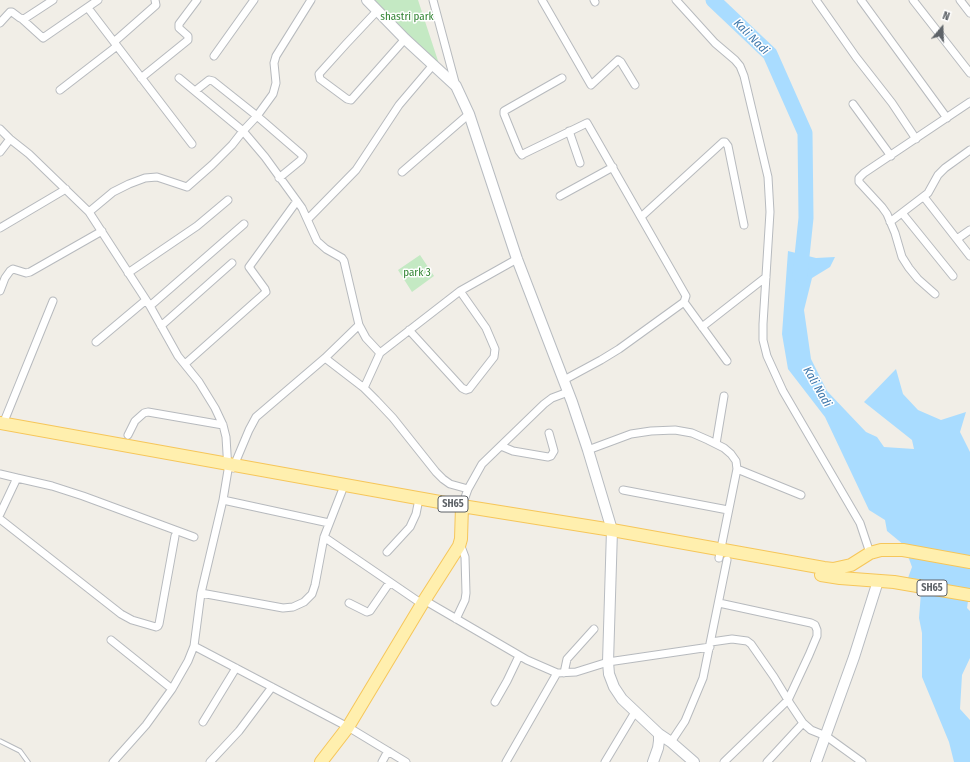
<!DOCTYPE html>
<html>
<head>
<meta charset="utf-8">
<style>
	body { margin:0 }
	#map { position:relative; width:970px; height:762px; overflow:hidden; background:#f1eee7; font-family:"Fira Sans Condensed",sans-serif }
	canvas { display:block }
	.north { position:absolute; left:922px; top:8px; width:40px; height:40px; -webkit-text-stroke:3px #fff; paint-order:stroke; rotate:19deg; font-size:11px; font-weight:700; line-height:16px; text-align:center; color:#5e6368 }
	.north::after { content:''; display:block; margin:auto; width:14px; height:18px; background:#5e6368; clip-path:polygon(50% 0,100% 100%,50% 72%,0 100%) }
</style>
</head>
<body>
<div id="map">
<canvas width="970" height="762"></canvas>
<div class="north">N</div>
</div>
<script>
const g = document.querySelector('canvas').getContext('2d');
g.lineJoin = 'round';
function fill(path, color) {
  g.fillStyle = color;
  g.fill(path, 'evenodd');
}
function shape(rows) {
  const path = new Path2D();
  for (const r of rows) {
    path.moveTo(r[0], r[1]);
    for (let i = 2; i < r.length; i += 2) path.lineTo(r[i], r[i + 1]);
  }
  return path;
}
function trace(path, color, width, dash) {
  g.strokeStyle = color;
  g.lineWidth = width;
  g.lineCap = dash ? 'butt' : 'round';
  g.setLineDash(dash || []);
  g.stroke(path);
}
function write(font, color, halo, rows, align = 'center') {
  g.font = font + ' "Fira Sans Condensed",sans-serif';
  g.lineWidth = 3;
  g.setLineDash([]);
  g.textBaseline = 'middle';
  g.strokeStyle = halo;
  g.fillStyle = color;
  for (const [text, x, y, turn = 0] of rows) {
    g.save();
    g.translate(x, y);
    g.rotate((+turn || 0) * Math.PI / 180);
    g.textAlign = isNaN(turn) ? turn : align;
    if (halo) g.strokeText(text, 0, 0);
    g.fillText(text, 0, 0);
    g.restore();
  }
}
const green = shape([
	[371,0,418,0,442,73],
	[420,255,434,276,412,292,398,270]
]);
const water = shape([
	[788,251,816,258,835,257,830,267,812,278,804,310,811,359,827,391,866,432,877,437,884,447,914,449,912,440,864,402,896,369,903,394,918,410,941,420,966,412,960,432,970,452,970,588,967,608,970,611,970,658,962,675,960,709,970,720,970,762,954,762,949,742,922,677,922,633,919,618,922,580,908,578,912,567,904,545,887,531,885,520,869,510,825,417,788,369,782,334]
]);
const river = shape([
	[713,0,770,54,805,133,806,218,800,275]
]);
const lane = shape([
	[0,741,20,751,28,762]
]);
const street = shape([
	[433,0,456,86],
	[542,0,591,85,618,60,621,62,635,85],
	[594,0,595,2],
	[676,0,715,43,735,60,740,66,744,76,768,177,770,212,763,324,763,340,767,356,783,391,860,523,870,553],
	[816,0,856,57,892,103,916,139],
	[861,0,947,118],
	[913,0,970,73],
	[960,0,970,13],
	[88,8,192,144],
	[377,11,346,44,319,74,320,79,347,99,351,100,405,39],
	[22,19,43,38,98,0],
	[0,23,10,12,12,12,20,18,24,19,53,0],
	[114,42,156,5,155,0],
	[214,56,254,0],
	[141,78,188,40,188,36,179,28,179,24,197,0],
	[179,78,243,131,257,116,273,94,276,83,274,63,276,56,311,0],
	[562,78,504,111,504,114,519,151,522,155,523,154,587,123,686,296,684,302,619,349,601,360,564,380],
	[60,90,117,46],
	[195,91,209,80,213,81,257,116,301,154,303,156,301,160,279,178],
	[853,104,891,156],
	[0,129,10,139,29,154,89,212,150,306,178,356,199,382,215,408,223,425,226,437,228,470,223,500,201,593,194,646,188,661,172,689,146,725,113,762],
	[569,131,580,163],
	[0,152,10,139],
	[402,172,469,114],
	[560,196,613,167],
	[924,197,970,256],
	[89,212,113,192,129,184,145,178,157,177,187,187,212,165,232,145,243,131,265,157,302,208,317,241,326,249,342,258,344,261,359,325,366,338,380,353,364,388],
	[902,213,953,276],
	[641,217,723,142,725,142,728,146,744,225],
	[308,219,356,170,399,105,433,65],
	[890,222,928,193,938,175,945,168,970,150],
	[0,228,66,189],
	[957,239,970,230],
	[128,273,197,226,228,200],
	[0,291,5,278,10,271,13,269,26,273,30,272,102,231],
	[935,294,918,279,909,268,902,257,895,233,887,214,882,207,859,182,859,178,864,173,970,102],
	[684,302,727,361],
	[150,306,244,224],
	[161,326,232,263],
	[702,327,766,277],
	[409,330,462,388,466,390,469,389,494,357,495,349,486,328,460,291],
	[96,342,146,300],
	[380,353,460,291,517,259],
	[325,358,364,388,376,400,393,418,436,472,443,479,450,484,468,489],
	[185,364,266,292,265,289,249,267,297,201],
	[3,424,53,301],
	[128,435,135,421,144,413,148,412,223,425],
	[716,444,724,396],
	[501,446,513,451,548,457,551,456,554,451,549,433],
	[588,450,631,434,651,431,675,430,692,433,708,440,724,448,731,454,736,461,737,469,719,558],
	[233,468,249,430,256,417,325,358,359,325],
	[737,469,801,495],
	[0,474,17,478,0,514],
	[17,478,52,486,83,496,194,537],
	[623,490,728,510],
	[223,500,329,523],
	[462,506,468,489,482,464,544,404,552,398,568,392],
	[0,519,121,614,132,620,156,627,158,626,159,624,175,536],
	[324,537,422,604],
	[387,552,410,527,416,514,418,504],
	[201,593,283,608,293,607,304,602,312,594,315,585,324,537,342,491],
	[424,600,527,660,557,673,576,672,608,662,710,647],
	[349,603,367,612,370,611,390,582],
	[719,603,811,623,815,625,817,630,817,636,809,655,788,700,724,762],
	[456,619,465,600,466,593,465,557,462,549,459,546],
	[111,640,172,689],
	[711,642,732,639,747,641,751,644,774,677,791,705,803,723,811,730,826,736,862,762],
	[194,646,348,727,406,762],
	[564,673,567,659,594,629],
	[495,702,507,681,519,656],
	[203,722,236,668],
	[671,742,685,721,703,678,727,560],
	[210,762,239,731,272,687],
	[382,762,388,751],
	[506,762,557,673],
	[605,762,635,712],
	[767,762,803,723]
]);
const secondary = shape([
	[367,0,405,39,456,86,469,114,517,259,572,402,588,450,612,530,608,662,609,674,614,687,622,699,659,734,659,741,658,748,653,762],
	[659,734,671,742,694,762],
	[816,762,854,657,878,581]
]);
const primary = shape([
	[0,423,462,506,612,530,824,568,833,569,851,565,870,553,881,550,903,550,970,562],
	[821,575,840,578,894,582,970,595],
	[321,762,348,727,422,604,459,546,461,539,462,506]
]);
const shields = [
	[453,504,30],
	[932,588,30]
];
const shieldNames = [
	["SH65",453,504],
	["SH65",932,588]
];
const parkNames = [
	["shastri park",407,17],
	["park 3",417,273]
];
const waterNames = [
	["Kali Nadi",751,37,45],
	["Kali Nadi",817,387,60]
];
fill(green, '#c4e9c3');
fill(water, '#a9dcff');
trace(river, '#a9dcff', 15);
trace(lane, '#b7babe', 5.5);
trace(street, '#b7babe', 9);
trace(secondary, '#b8bcc1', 12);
trace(primary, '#f6c65a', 14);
trace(lane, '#fff', 3.5);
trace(street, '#fff', 7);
trace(secondary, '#fff', 10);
trace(primary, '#ffefae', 12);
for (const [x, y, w] of shields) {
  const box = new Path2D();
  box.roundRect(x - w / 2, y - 8, w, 16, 3);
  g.fillStyle = '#fff';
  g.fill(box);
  trace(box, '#5e6368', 1);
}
write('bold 10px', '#5e6368', null, shieldNames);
write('11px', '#318332', '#fff', parkNames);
write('italic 12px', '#3d78ad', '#fff', waterNames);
</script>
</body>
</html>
